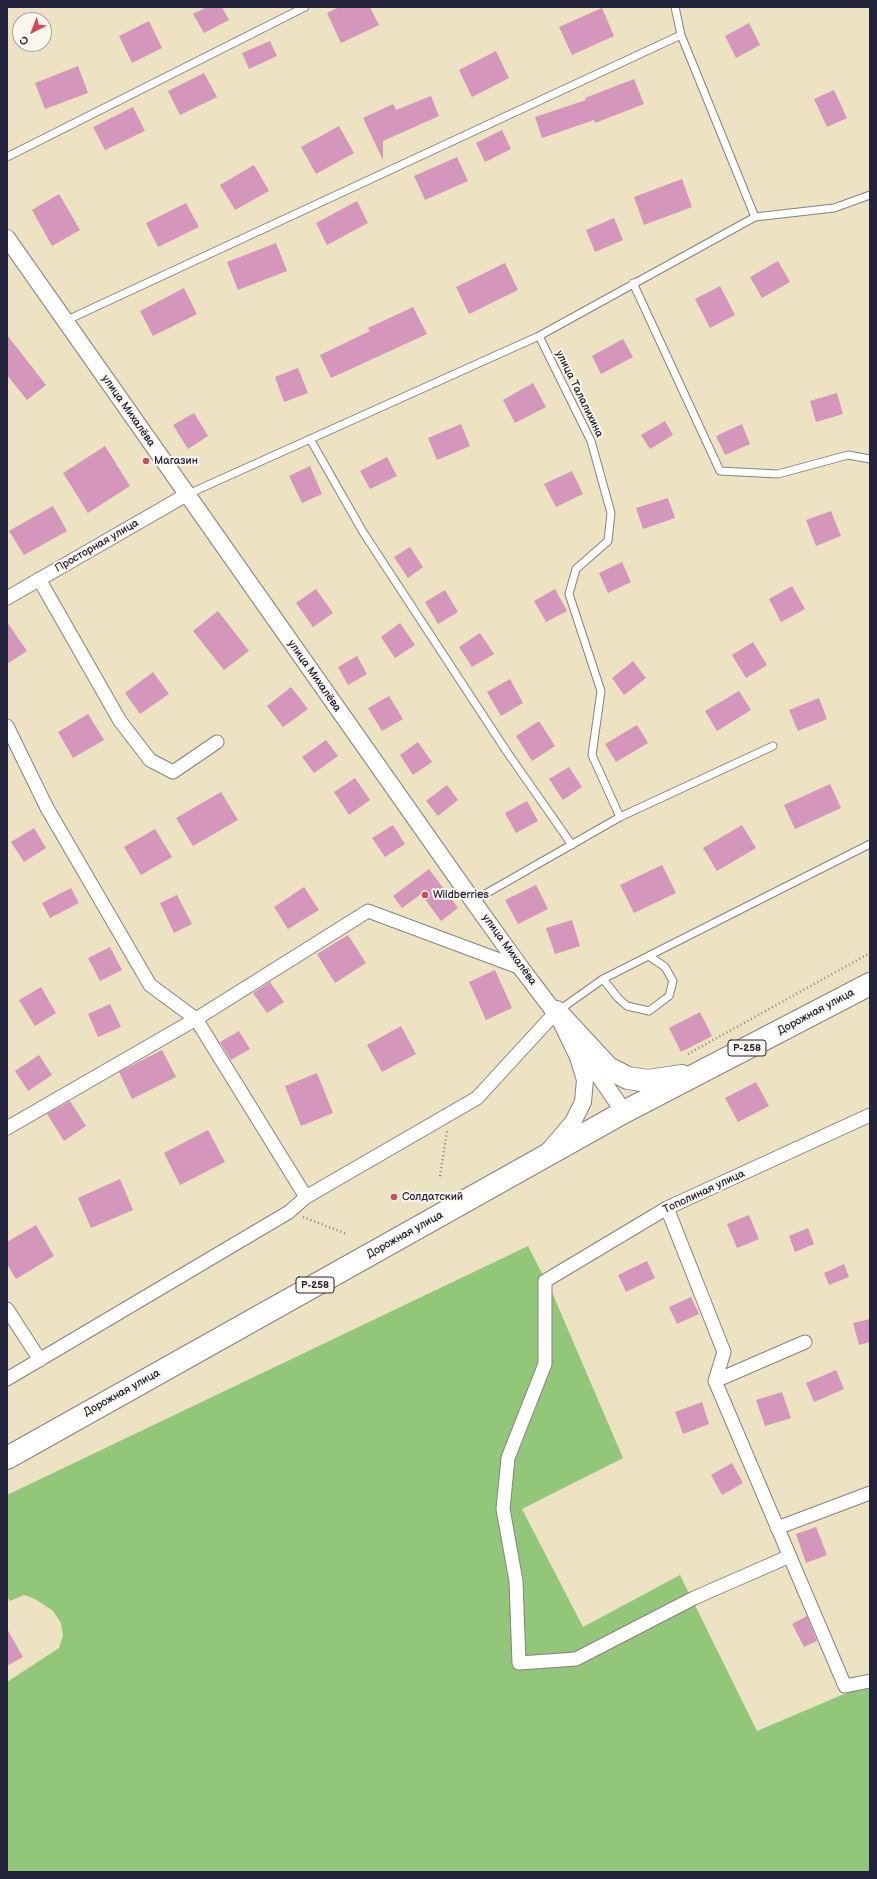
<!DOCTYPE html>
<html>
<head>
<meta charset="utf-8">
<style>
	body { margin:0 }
	#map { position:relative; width:877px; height:1879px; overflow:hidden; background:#ede3c2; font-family:"Balsamiq Sans",sans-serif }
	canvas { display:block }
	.frame { position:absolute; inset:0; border:8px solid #22223b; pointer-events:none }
	.north { position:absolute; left:12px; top:12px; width:40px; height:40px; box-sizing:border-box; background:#fbf7ec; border:1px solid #a4a2a5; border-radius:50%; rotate:222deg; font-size:11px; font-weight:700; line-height:16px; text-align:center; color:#22223b }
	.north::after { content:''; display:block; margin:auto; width:14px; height:18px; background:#d1495b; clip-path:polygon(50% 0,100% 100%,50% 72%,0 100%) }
</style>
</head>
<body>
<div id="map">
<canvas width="877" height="1879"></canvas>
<div class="frame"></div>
<div class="north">С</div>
</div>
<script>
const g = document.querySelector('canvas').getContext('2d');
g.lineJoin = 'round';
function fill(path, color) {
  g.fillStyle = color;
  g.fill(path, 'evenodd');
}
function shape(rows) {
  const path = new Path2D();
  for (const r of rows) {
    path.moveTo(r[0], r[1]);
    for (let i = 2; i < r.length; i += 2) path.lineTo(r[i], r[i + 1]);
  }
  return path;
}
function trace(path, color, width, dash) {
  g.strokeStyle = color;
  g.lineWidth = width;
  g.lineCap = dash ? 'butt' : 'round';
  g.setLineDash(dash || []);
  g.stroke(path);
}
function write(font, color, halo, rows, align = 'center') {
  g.font = font + ' "Balsamiq Sans",sans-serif';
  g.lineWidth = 4;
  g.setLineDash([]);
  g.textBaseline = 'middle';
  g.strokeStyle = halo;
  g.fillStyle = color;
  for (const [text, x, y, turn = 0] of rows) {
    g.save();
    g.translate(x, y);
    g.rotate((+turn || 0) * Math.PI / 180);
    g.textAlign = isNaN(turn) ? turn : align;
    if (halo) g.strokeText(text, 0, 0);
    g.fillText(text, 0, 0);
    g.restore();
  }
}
const green = shape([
	[528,1246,554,1297,623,1458,522,1509,583,1627,680,1575,757,1731,870,1683,870,1872,7,1872,7,1682,59,1648,63,1635,61,1623,53,1611,35,1599,24,1595,10,1601,7,1597,7,1495]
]);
const building = shape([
	[207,7,222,7,229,20,204,33,193,14],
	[339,7,370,7,379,25,341,43,327,13],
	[602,8,614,36,572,55,559,27],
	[149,21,162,48,132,63,119,36],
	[749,23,760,45,736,58,725,36],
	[270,41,277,56,249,69,242,53],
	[496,51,509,78,472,97,459,70],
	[78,66,88,93,45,109,35,83],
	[204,73,217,97,180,115,168,91],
	[634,79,644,104,595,123,594,120,542,138,535,117,586,100,585,98],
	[834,90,847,118,827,127,814,99],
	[431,96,439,116,383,141,383,160,363,118,393,104,396,110],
	[133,107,145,131,105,150,93,127],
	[339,126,354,153,316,174,301,147],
	[502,130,511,149,485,162,476,143],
	[457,157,468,181,425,200,414,176],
	[254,165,269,191,235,210,220,185],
	[682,179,692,207,644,225,634,197],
	[59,194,80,230,52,246,32,210],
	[357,201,368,223,327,245,316,223],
	[186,203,199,227,158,247,146,223],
	[614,218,623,240,595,252,586,230],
	[276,243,287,271,238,290,227,262],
	[778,261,790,282,762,298,750,277],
	[505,263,518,290,469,314,456,287],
	[720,286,735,315,710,328,695,299],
	[184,288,197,314,153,336,140,311],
	[413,307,427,334,331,378,320,355,370,331,368,328],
	[7,335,46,385,27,400,7,375],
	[623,339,633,357,601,374,592,356],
	[298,368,308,393,284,402,275,377],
	[533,383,546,407,515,423,503,400],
	[837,393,843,414,816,422,810,401],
	[194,413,208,436,188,449,173,425],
	[665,421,673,435,650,449,641,435],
	[461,424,470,446,437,460,428,438],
	[742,424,750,444,725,455,716,436],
	[105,446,130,486,88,513,63,473],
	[387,457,397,476,370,489,360,471],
	[310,466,322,494,302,503,289,476],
	[572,471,583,494,556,507,544,484],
	[668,498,675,518,643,529,636,508],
	[53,506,67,531,24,555,9,531],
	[831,511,841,536,816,546,806,520],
	[410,547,423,567,408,578,394,557],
	[622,562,631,582,608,593,599,573],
	[792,586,805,609,781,622,769,599],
	[316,589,333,613,313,627,296,603],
	[555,589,567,611,546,622,534,601],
	[445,590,458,612,438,624,425,602],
	[218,611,249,651,224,670,193,631],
	[7,622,27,651,7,664],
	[400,623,415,645,395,658,381,637],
	[480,633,494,654,472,667,459,647],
	[753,642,767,665,746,678,732,655],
	[357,656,367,674,348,685,338,667],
	[633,661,646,678,624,695,612,678],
	[153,672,169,694,140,714,125,693],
	[510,679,523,703,501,716,487,692],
	[291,687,308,709,283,727,267,706],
	[739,691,751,710,717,731,705,711],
	[389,696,403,719,382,731,368,708],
	[819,698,827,719,798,731,789,710],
	[88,714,104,740,73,758,58,732],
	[539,721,555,746,532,761,516,736],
	[637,725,648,743,616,762,605,744],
	[326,740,338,756,314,773,302,757],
	[418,742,432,762,413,775,400,755],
	[569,767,582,787,563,800,549,779],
	[355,778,370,800,349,815,334,792],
	[830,784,841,808,795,829,784,805],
	[447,785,458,800,438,816,426,801],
	[221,792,238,820,193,846,176,818],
	[527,801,538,821,516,833,505,813],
	[393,825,405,844,385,857,372,838],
	[742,825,756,848,717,871,703,848],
	[34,828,46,848,24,862,11,842],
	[155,829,172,857,141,875,124,847],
	[662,865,676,893,634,913,620,885],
	[429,869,458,908,441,921,421,894,402,908,393,896],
	[536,885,548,909,518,924,505,900],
	[304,887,319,910,288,929,274,907],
	[71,888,79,903,50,918,42,903],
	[177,895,192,924,174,933,160,903],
	[572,920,580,946,555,954,546,928],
	[348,935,366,963,335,983,317,954],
	[110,947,122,970,100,981,88,958],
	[495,970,512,1008,486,1020,469,982],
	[270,982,284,1002,267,1013,253,993],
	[41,987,56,1013,35,1026,19,1000],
	[110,1004,121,1027,98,1037,88,1014],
	[700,1012,712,1036,681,1052,669,1028],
	[401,1026,416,1054,382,1072,367,1045],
	[239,1031,250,1049,231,1060,220,1042],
	[162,1050,176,1077,132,1099,119,1072],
	[39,1055,52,1075,28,1091,15,1071],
	[317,1073,333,1113,301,1126,285,1086],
	[756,1082,769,1106,738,1122,725,1098],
	[70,1101,86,1126,64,1141,47,1114],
	[208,1130,225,1162,180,1185,164,1153],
	[120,1179,133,1210,91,1228,78,1198],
	[749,1215,759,1239,737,1248,727,1224],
	[36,1225,54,1256,16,1279,7,1264,7,1242],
	[808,1228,814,1244,795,1252,789,1236],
	[647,1261,655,1278,626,1292,618,1275],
	[844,1264,849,1277,829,1285,824,1273],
	[691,1297,699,1314,677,1324,669,1307],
	[870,1319,870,1342,859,1345,853,1323],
	[836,1370,844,1389,814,1402,806,1383],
	[782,1392,791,1418,765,1426,756,1400],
	[702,1402,709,1424,683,1434,675,1412],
	[732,1463,743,1483,722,1495,711,1475],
	[816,1527,827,1555,806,1563,796,1534],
	[807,1616,817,1641,804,1647,792,1624],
	[7,1629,23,1657,7,1666]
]);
const path = shape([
	[688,1054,870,953],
	[440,1176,447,1131],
	[303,1217,347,1234]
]);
const service = shape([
	[675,7,681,35,755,217],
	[7,157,305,7],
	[633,283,720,471,778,474,848,455,870,459],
	[65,321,681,35],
	[539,336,591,441,611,513,608,541,576,569,569,594,601,691,592,755,620,817],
	[310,439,363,532,507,752,572,845],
	[186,495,539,336,755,217,834,208,870,195],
	[473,901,620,817,773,746],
	[603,979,618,998,627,1006,649,1011,669,996,673,981,665,967,649,956],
	[558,1011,603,979,870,844]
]);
const minor = shape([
	[39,579,120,721,150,760,173,772,217,742],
	[7,598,186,495],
	[7,726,47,808,150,985,196,1019,306,1197],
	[7,1128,196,1019,368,911,521,968],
	[667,1208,724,1352,715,1381,845,1686,870,1681],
	[7,1309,40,1360],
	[7,1379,289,1212,306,1197,477,1098,556,1012],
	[715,1381,805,1342],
	[777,1528,870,1493],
	[790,1556,694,1598,576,1659,519,1663,516,1581,503,1509,508,1458,545,1364,545,1281,667,1208,870,1115]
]);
const tertiary = shape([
	[7,238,473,901,521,968,562,1022],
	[584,1054,624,1112],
	[549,1150,573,1122,583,1102,585,1080,578,1057,563,1026]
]);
const trunk = shape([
	[556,1012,608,1068,628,1078,648,1081,682,1076],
	[7,1458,624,1112,870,984]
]);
const markers = [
	[146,461,4,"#d1495b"],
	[425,895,4,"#d1495b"],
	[394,1197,4,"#d1495b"]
];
const shields = [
	[747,1048,38],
	[315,1285,38]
];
const shieldNames = [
	["Р-258",747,1048],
	["Р-258",315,1285]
];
const streetNames = [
	["улица Талалихина",579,394,64],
	["улица Михалёва",128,411,55],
	["Просторная улица",97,546,-30],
	["улица Михалёва",314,676,55],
	["улица Михалёва",509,950,54],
	["Дорожная улица",816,1012,-28],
	["Тополиная улица",704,1192,-25],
	["Дорожная улица",405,1235,-29],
	["Дорожная улица",122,1393,-29]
];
const poiNames = [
	["Магазин",154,461],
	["Wildberries",433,895],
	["Солдатский",402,1197]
];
fill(green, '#92c779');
fill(building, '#d496bb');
trace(service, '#88827e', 9);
trace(minor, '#88827e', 15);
trace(tertiary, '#88827e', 18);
trace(trunk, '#88827e', 24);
trace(path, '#88827e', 2.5, [1, 3]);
trace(service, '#fff', 7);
trace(minor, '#fff', 13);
trace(tertiary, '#fff', 16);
trace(trunk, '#fff', 22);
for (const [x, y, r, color] of markers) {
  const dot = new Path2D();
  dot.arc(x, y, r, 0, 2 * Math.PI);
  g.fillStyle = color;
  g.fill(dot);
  trace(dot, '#fbf7ec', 1.5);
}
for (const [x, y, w] of shields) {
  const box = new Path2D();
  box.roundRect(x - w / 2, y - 8, w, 16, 3);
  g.fillStyle = '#fbf7ec';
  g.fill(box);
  trace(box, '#22223b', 1);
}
write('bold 10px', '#22223b', null, shieldNames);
write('11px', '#22223b', '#fbf7ec', streetNames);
write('11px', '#22223b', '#fbf7ec', poiNames, 'left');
</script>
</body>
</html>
